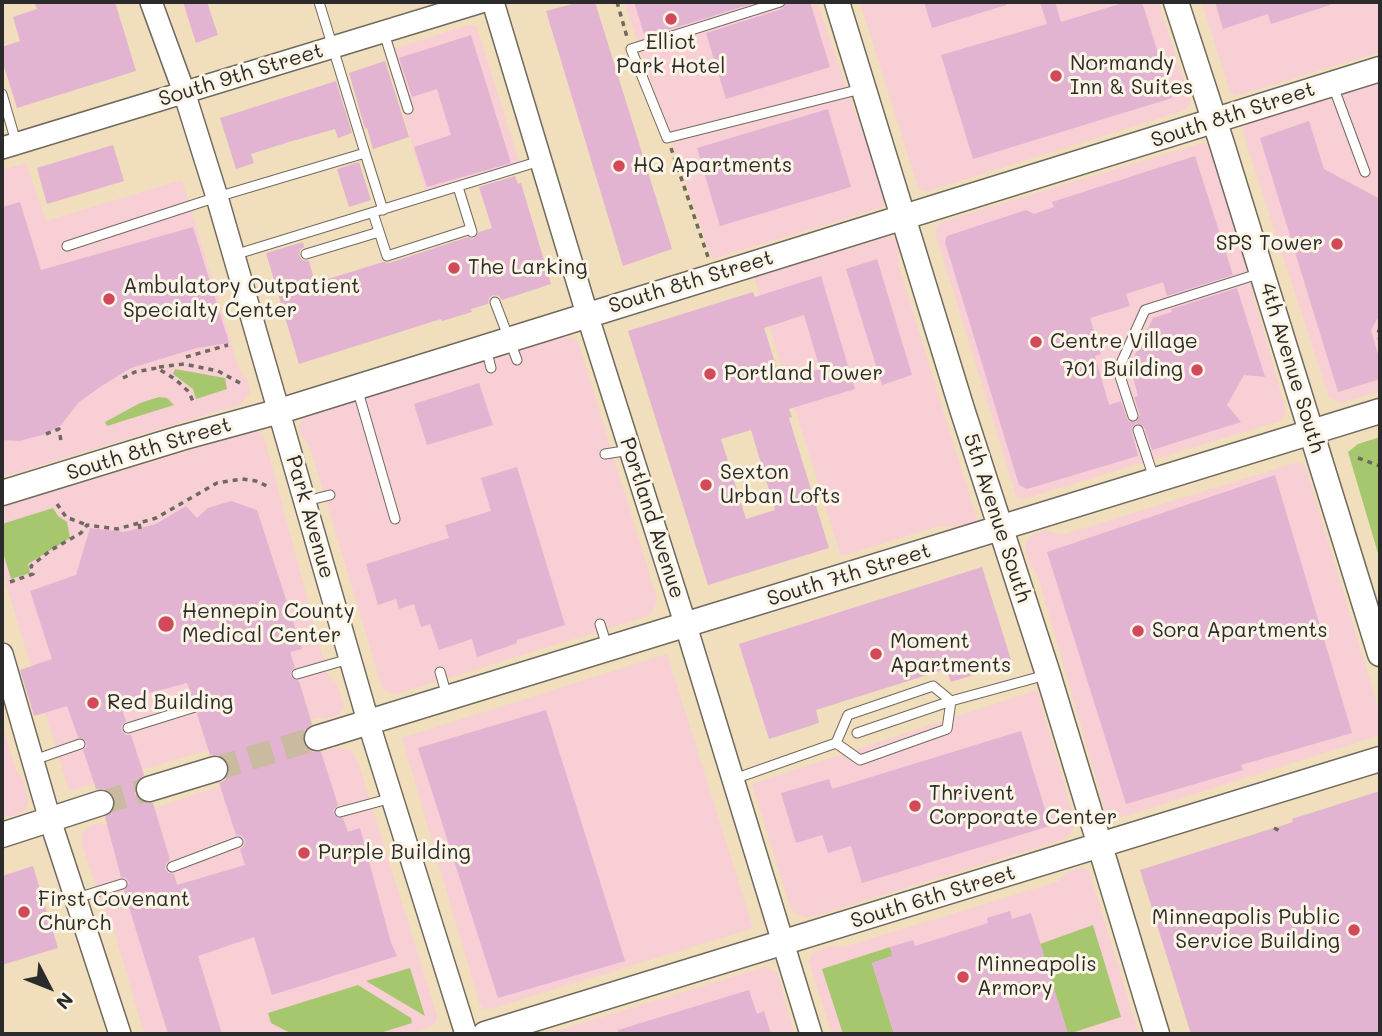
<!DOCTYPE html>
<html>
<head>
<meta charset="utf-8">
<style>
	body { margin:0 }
	#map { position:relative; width:1382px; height:1036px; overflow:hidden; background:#f0debd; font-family:Mali,sans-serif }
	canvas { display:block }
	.frame { position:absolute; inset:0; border:4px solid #2b2b2b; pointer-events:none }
	.north { position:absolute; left:14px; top:952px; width:70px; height:70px; -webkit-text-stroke:5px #fcf5e5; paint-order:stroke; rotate:132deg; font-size:19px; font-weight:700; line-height:28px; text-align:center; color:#2b2b2b }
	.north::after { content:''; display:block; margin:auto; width:24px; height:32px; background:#2b2b2b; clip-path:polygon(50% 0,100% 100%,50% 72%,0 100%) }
</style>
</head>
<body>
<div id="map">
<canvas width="1382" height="1036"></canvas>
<div class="frame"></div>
<div class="north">N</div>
</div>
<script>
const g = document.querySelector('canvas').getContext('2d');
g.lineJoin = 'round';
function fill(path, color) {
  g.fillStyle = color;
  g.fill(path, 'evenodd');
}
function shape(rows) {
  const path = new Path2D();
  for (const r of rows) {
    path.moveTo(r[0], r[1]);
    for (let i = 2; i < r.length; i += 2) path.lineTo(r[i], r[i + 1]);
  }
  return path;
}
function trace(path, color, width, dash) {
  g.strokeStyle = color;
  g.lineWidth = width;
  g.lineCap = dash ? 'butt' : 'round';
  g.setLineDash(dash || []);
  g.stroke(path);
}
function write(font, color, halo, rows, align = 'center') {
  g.font = font + ' Mali,sans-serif';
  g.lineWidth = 6;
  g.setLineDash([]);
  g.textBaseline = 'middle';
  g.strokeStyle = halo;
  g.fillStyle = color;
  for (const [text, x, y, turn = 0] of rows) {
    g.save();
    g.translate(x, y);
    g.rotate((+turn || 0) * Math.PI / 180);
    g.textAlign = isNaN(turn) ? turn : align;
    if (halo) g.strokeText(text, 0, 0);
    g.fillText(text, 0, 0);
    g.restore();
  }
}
const built = shape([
	[624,2,817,2,885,198,884,204,881,208,712,259],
	[860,2,1158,2,1190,99,1190,104,1185,110,928,191,922,190,918,187],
	[1202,2,1380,2,1380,52,1236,96,1230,92],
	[468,25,476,26,478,31,521,168,426,195,387,51],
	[1380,82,1380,391,1342,403,1329,397,1243,133,1243,127,1249,122],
	[1202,143,1212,148,1286,411,1284,416,1280,421,1023,499,1017,498,935,232,938,225,941,222],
	[26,163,46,221,182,180,239,369,247,380,250,393,241,404,2,477,2,170],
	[891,236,898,242,899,267,977,520,962,526,939,526,841,556,754,277],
	[565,336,578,341,657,599,654,608,648,616,396,694,388,692,382,687,310,447,300,434,299,426,304,418,312,414],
	[257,430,264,437,328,676,337,684,344,707,340,714,326,719,320,717,69,791,2,571,2,507],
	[1296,463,1300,463,1306,468,1380,714,1380,732,1377,736,1119,818,1110,816,1105,810,1038,576,1029,562,1025,548,1027,540,1033,534,1046,530,1062,535],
	[667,654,753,928,490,1009,484,1009,479,1002,402,738],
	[1037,690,1075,822,1072,832,1065,839,808,918,799,915,791,909,752,784],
	[2,723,16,771,23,779,28,800,27,807,21,813,11,816,2,817],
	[338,747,351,750,358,762,437,1016,435,1023,428,1028,410,1034,144,1034,112,923,105,915,82,844,82,833,88,827,98,823,104,825],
	[1082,867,1089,871,1139,1034,832,1034,809,961,812,953,832,946,844,947,1057,882,1070,871],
	[765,967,777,972,794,1034,547,1034]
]);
const green = shape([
	[175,369,225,378,227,389,196,399,193,389,173,374],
	[159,397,167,398,174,405,107,426,105,422,140,403],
	[1380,437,1380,560,1348,452,1358,444],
	[53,508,58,516,67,522,70,538,28,564,30,573,11,579,2,549,2,524],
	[1093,925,1121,1017,1068,1034,1040,944],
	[890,947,893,956,872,963,894,1034,843,1034,822,969],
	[410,968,425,1016,366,981],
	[358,985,411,1018,412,1023,377,1034,292,1034,271,1023,268,1013]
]);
const building = shape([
	[34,2,115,2,136,71,17,108,2,60,2,47,20,41,13,17,37,9],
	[183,2,207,2,218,35,196,43],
	[580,2,595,2,672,249,623,266,546,11],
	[634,2,758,2,645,37],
	[787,2,810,2,830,67,726,99,706,33,782,9],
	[924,2,1006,2,1006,5,932,28],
	[1040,2,1055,2,1061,22,1126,2,1142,2,1172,98,973,159,941,55,1047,24],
	[1215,2,1330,2,1330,5,1271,24,1268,14,1223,29],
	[471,35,511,163,427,187,414,147,451,135,437,89,412,97,399,58],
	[385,61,409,137,373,149,367,128,365,129,349,73],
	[336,81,352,133,338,138,335,129,289,142,251,154,254,163,236,169,220,118],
	[828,109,851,187,720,226,697,148],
	[1309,121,1324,169,1380,199,1380,314,1371,330,1380,361,1380,379,1338,392,1260,138],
	[113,145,124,181,47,204,37,168],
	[1195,156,1233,275,1167,296,1163,282,1126,294,1130,306,1090,318,1101,354,1095,356,1109,405,1121,401,1128,421,1136,422,1140,415,1134,397,1138,396,1130,365,1153,318,1172,312,1171,309,1237,288,1265,377,1244,375,1227,405,1241,422,1152,450,1144,427,1136,423,1131,429,1138,456,1027,489,1019,485,945,242,947,236,1026,210,1034,214,1054,207,1052,202],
	[359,162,371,200,349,207,337,169],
	[515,176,518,184,521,183,551,284,502,300,499,296,493,295,489,298,488,304,471,309,472,312,442,321,441,319,299,364,266,253,303,242,304,247,300,250,299,255,302,260,309,261,315,283,383,262,389,263,468,237,473,239,479,232,492,228,479,187],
	[20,202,41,270,193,227,229,343,197,348,131,368,100,387,79,402,61,425,46,434,19,441,2,440,2,207],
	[877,259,912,375,882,385,846,269],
	[821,276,855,389,789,409,792,417,789,418,829,548,708,585,628,331,753,292,755,297],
	[804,315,820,369,781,381,764,328],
	[751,430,775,510,746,519,721,439],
	[479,383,493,425,427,445,414,404],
	[517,467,565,625,517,640,517,643,477,657,472,639,439,650,430,624,421,627,414,604,399,609,396,599,378,605,366,564,449,538,445,525,491,511,481,478],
	[1275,475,1352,733,1241,765,1243,770,1126,804,1047,552],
	[231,501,257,510,302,649,290,652,295,668,290,672,291,677,299,681,312,724,303,734,303,743,313,752,321,752,338,805,333,810,335,816,343,818,348,832,360,828,391,943,397,956,272,995,254,937,198,956,222,1034,168,1034,124,891,129,883,126,878,121,877,105,817,112,812,116,805,115,798,105,789,96,789,83,750,87,746,86,741,78,737,67,706,34,716,20,670,52,659,30,591,76,575,90,528,124,532,156,524,186,506,197,518,208,508],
	[187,683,193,700,197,700,201,704,202,709,197,714,210,755,219,755,229,764,229,773,225,780,219,783,236,835,242,836,245,840,244,846,240,849,245,865,177,885,174,874,168,873,165,869,166,863,170,860,153,803,145,803,135,794,135,785,144,775,131,735,126,735,122,731,121,726,126,721,119,701],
	[982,567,1012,663,951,682,946,669,816,710,819,723,769,739,739,644],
	[546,710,625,961,498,998,418,748],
	[1021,731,1050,826,862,883,851,846,828,853,822,835,796,843,781,793,829,779,832,789],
	[1380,791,1380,1034,1191,1034,1140,870,1293,822,1292,819],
	[33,866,58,948,2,965,2,876],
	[1010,911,1012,919,1031,913,1068,1034,894,1034,872,963,892,956,890,947,913,940,915,946,988,923,987,918],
	[749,990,757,1014,764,1011,771,1034,618,1034,618,1030]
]);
const secondaryTunnel = shape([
	[215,769,317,738],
	[101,803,149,789]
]);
const path = shape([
	[617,2,627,37],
	[671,148,708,257],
	[1380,328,1378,333,1380,341],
	[186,357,228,345],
	[159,367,184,364,218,371,240,383],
	[123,378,135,372,157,368,175,379,189,392,194,404],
	[46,434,59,429,61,441],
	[1358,458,1380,466],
	[57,504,66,517,87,525],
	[140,529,139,523,156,518,217,483,242,479,256,481,269,487],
	[10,582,33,574,31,566,51,550,81,533,87,525,117,529,139,523],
	[1274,828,1282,832]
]);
const service = shape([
	[780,2,631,49,667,138,861,89],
	[384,33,408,109],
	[1333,86,1365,172],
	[2,94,16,142],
	[365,153,383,210],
	[458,187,472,232],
	[373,213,387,256,471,229],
	[67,246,217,197,365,153,319,2],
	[306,254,379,232],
	[234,255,540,161],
	[495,302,517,360],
	[486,348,491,368],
	[357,388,395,519],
	[1133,416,1118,370,1145,310,1261,273],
	[1138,430,1154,478],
	[605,454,630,450],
	[306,501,330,495],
	[600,624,607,646],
	[440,672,447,696],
	[297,674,349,659],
	[128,728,195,707],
	[857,733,951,701],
	[836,743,848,715,933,686,951,701],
	[34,760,80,744],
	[734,779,836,743,860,760,947,729,951,701,1046,675],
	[340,812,392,798],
	[172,867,238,842],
	[77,898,122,884]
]);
const tertiary = shape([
	[151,2,184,92,217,197,368,721,466,1034],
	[493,2,587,314,686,626,811,1034],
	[2,148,481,2],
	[2,654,50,820,120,1034]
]);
const secondary = shape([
	[837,2,962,409,1048,674,1157,1034],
	[1176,2,1222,144,1380,654],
	[2,493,181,438,280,411,1380,69],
	[317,738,1380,411],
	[149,789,215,769],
	[2,835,101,803],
	[485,1034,1380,759]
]);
const markers = [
	[671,19,7,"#d1495b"],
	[1056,76,7,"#d1495b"],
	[619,166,7,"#d1495b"],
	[1337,244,7,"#d1495b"],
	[454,268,7,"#d1495b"],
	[109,299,7,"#d1495b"],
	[1036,342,7,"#d1495b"],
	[1197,370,7,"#d1495b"],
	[710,374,7,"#d1495b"],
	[706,485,7,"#d1495b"],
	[166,624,9,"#d1495b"],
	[1138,631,7,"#d1495b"],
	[876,654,7,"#d1495b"],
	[93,703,7,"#d1495b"],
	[915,806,7,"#d1495b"],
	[304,853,7,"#d1495b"],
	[24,912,7,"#d1495b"],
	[1354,930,7,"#d1495b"],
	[963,977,7,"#d1495b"]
];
const poiNames = [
	["Elliot",671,43,"center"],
	["Park Hotel",671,67,"center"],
	["Normandy",1070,64],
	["Inn & Suites",1070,88],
	["HQ Apartments",633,166],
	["SPS Tower",1323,244,"right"],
	["The Larking",468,268],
	["Ambulatory Outpatient",123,287],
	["Specialty Center",123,311],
	["Centre Village",1050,342],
	["701 Building",1183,370,"right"],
	["Portland Tower",724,374],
	["Sexton",720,473],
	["Urban Lofts",720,497],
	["Hennepin County",182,612],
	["Medical Center",182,636],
	["Sora Apartments",1152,631],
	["Moment",890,642],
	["Apartments",890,666],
	["Red Building",107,703],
	["Thrivent",929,794],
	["Corporate Center",929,818],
	["Purple Building",318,853],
	["First Covenant",38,900],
	["Church",38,924],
	["Minneapolis Public",1340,918,"right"],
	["Service Building",1340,942,"right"],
	["Minneapolis",977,965],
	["Armory",977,989]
];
const streetNames = [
	["South 9th Street",241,75,-17],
	["South 8th Street",1233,115,-18],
	["South 8th Street",691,282,-17],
	["4th Avenue South",1292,368,73],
	["South 8th Street",149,449,-17],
	["Park Avenue",310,517,74],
	["Portland Avenue",652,518,72],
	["5th Avenue South",997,518,72],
	["South 7th Street",849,575,-17],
	["South 6th Street",933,897,-17]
];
fill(built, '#f7cfd4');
fill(green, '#a7c76e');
fill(building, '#e2b4d2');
trace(secondaryTunnel, '#c9baa0', 24, [24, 12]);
trace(service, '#706a5e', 11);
trace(tertiary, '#706a5e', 24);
trace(secondary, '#706a5e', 27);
trace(path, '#706a5e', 3.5, [5, 5]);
trace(service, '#fff', 9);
trace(tertiary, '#fff', 21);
trace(secondary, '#fff', 24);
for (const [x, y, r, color] of markers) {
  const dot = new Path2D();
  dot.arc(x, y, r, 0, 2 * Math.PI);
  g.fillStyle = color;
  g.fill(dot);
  trace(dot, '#fcf5e5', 2.5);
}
write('21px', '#2b2b2b', '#fcf5e5', poiNames, 'left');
write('21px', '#2b2b2b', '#fcf5e5', streetNames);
</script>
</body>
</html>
